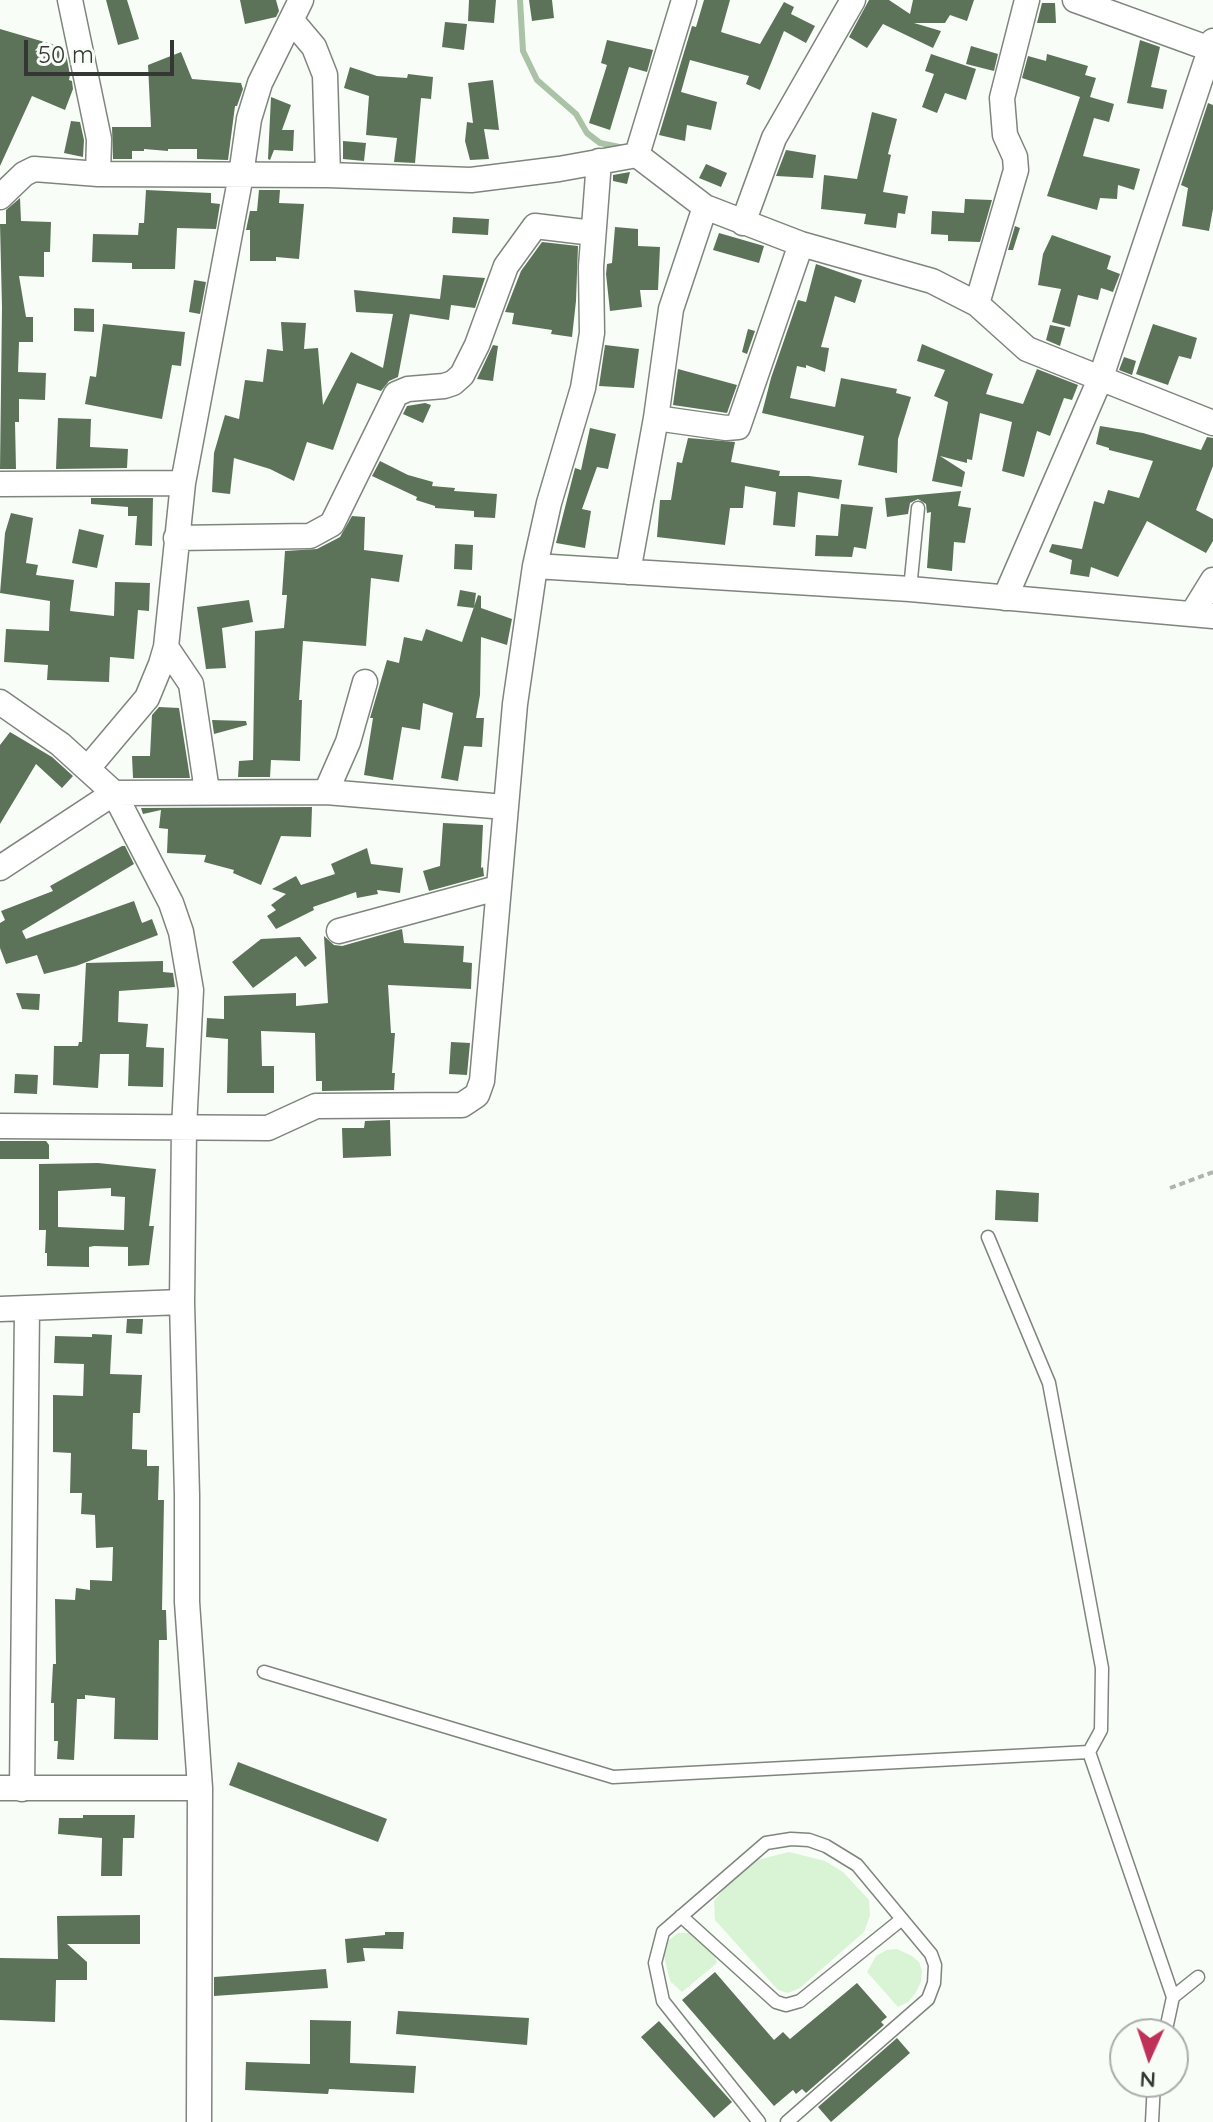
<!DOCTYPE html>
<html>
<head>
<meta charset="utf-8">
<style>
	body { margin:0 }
	#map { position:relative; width:1213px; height:2122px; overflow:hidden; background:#f8fef7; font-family:Quicksand,sans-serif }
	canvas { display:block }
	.north { position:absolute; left:1109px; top:2018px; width:80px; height:80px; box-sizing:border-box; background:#f8fef7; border:2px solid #aaaea9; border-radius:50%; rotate:183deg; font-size:22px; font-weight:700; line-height:32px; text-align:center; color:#343734 }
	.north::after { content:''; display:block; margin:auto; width:28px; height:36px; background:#c0315a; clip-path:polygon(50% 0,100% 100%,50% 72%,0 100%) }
	.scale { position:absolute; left:24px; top:40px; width:150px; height:36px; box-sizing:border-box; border:4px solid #343734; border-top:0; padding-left:10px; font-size:24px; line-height:28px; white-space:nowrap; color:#343734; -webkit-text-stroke:6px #f8fef7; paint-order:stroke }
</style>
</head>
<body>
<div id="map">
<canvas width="1213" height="2122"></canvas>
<div class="north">N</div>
<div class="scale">50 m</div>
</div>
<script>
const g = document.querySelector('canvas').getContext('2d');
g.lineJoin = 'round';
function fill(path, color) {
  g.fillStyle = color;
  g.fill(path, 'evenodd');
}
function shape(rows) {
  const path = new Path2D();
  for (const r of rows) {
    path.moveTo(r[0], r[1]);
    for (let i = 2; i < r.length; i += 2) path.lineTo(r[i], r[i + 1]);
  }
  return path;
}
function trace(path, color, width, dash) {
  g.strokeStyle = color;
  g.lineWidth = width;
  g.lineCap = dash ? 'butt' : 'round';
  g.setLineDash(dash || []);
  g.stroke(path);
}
const green = shape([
	[789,1852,825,1861,843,1872,869,1900,870,1915,864,1932,800,1988,788,1993,778,1990,715,1920,714,1901,733,1878,753,1861],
	[678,1933,689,1933,702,1939,712,1949,717,1963,682,1992,670,1981,664,1956,669,1940],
	[897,1949,912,1956,919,1962,922,1971,921,1982,915,1994,908,2002,898,2007,867,1972,876,1956,887,1950]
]);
const stream = shape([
	[520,0,523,51,537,80,576,114,587,133,600,143,624,148]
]);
const building = shape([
	[106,0,127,0,139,39,118,45],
	[240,0,276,0,279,11,276,17,245,24],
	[469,0,496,0,494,23,468,21],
	[529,0,552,0,554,18,532,21],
	[704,0,730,0,721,32,760,44,784,2,794,7,791,14,815,26,806,43,784,31,760,90,746,84,749,76,690,60,681,92,717,102,711,130,687,125,685,141,659,135,692,26,696,27],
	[869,0,889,0,910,14,913,0,974,0,967,21,950,15,945,23,914,23,941,31,933,48,883,24,867,48,849,37],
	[1042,3,1055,3,1056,23,1037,23],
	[445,22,467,24,464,50,442,47],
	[0,29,65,48,70,75,69,80,72,81,73,89,65,110,32,96,0,166],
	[607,40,653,50,647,72,629,67,610,130,589,123,607,65,601,63],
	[1140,40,1160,47,1151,87,1167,90,1163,109,1127,103],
	[971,46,998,54,994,71,966,64],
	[181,52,192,79,241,83,243,89,237,106,235,106,228,160,197,159,197,149,168,149,168,151,144,149,144,151,132,151,132,159,113,159,112,127,151,127,148,65],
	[931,54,976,69,966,100,945,93,937,113,922,107,934,74,925,71],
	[1047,54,1088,66,1085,75,1096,78,1090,97,1114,104,1109,122,1094,118,1083,156,1140,169,1134,190,1118,185,1117,199,1100,198,1097,210,1047,196,1080,97,1022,78,1028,56,1046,61],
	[350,67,377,76,407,78,408,74,433,77,431,99,421,98,415,163,394,162,397,138,366,135,369,96,344,88],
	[493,80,499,130,484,129,489,159,470,160,465,141,467,122,473,123,468,83],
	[271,97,291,105,282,130,294,130,293,151,274,150,270,160,268,159],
	[1208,103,1213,105,1213,209,1209,231,1182,226,1188,188,1181,185],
	[872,112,897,119,888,154,891,155,883,192,908,196,905,214,898,213,896,228,864,224,866,214,821,209,824,175,857,179],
	[71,121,80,122,84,140,83,157,64,153],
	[343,141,366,143,364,161,343,159],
	[786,150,816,155,813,178,776,176],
	[706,164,727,173,721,187,699,178],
	[630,172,627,184,613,181,613,175],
	[146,190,211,193,211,203,220,204,216,229,177,228,175,269,132,269,132,263,92,262,93,234,138,235,139,223,144,223],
	[259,190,280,190,279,203,304,204,299,259,276,257,276,261,250,261,250,230,246,230,250,211,257,211],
	[20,198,21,221,51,222,50,252,44,252,44,277,19,276,26,317,33,317,33,342,19,342,18,372,46,373,45,400,19,399,19,422,15,422,16,469,0,469,2,307,0,224,6,224,6,210],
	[965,199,992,200,980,242,948,241,948,235,931,234,932,211,964,213],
	[453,217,489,219,488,235,452,233],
	[1015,226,1020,228,1013,250,1008,250],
	[615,227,638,229,638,246,660,247,658,290,640,290,642,307,610,311,606,274,607,264,612,263],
	[719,233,764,246,759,263,713,250],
	[1052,235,1111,256,1107,269,1120,274,1113,292,1101,288,1098,300,1078,295,1070,327,1052,322,1061,289,1038,285,1043,254],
	[542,242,578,246,576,301,572,337,551,334,552,330,512,324,514,313,505,312,521,271],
	[816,264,862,280,855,303,835,296,821,347,829,348,825,372,806,365,806,368,797,366,790,398,835,407,841,378,897,389,896,393,911,397,898,439,897,473,858,465,864,436,762,413,771,378,798,300,806,302],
	[443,275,485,278,475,308,451,305,449,320,410,314,398,377,389,381,381,391,357,383,333,450,307,442,294,481,270,469,234,458,230,494,212,492,214,453,225,415,239,419,245,380,263,382,267,349,283,351,281,322,306,323,304,349,318,348,323,405,351,352,383,368,393,314,356,312,354,290,440,299],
	[194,280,206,282,200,314,189,312],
	[74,308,94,309,94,332,74,331],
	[103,324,185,332,181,366,172,365,162,419,85,404,90,376,96,377],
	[1153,324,1197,338,1191,359,1179,356,1168,385,1136,374],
	[1050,325,1065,328,1060,346,1046,340],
	[748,329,755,331,747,354,742,352],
	[922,344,993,374,986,394,1023,404,1037,369,1078,385,1072,400,1064,398,1050,436,1037,431,1024,477,1002,471,1012,422,980,413,972,460,967,459,967,463,940,456,965,472,962,487,932,481,948,402,934,396,945,370,917,361],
	[493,345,498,346,493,381,477,379],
	[605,345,639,349,634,388,599,386],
	[1124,357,1136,361,1132,375,1119,370],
	[678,369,737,385,727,413,673,405],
	[425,403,431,405,423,423,403,414,407,406],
	[58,418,91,419,90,447,128,449,127,468,56,469],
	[1100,426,1143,433,1201,450,1207,437,1213,438,1213,466,1196,510,1213,519,1213,541,1206,553,1147,521,1118,577,1091,567,1089,577,1070,574,1072,560,1049,552,1052,544,1082,549,1094,501,1104,504,1108,490,1139,498,1153,461,1109,450,1109,448,1096,444],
	[590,428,616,434,608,469,597,467,582,509,591,511,585,548,556,543,575,468,581,470],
	[688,438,735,442,731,462,780,471,779,476,809,476,842,480,839,499,798,492,795,527,773,525,776,492,745,486,743,508,730,508,725,545,657,537,660,500,671,500,677,462,682,463],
	[380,461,408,475,433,482,432,486,455,488,454,491,497,494,495,518,474,517,474,511,435,508,435,506,416,500,417,497,372,476],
	[961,491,958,506,971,508,965,543,954,542,952,571,927,568,931,512,927,513,926,504,918,499,910,503,908,514,887,517,885,498],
	[91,498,153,498,152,546,135,545,137,516,128,516,128,507,91,504],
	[841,504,873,507,866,549,854,547,852,557,815,556,816,535,838,536],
	[11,513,33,518,26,563,38,565,36,575,74,580,70,611,114,616,115,582,150,583,149,611,138,610,134,659,110,657,109,682,47,680,48,665,4,662,6,629,49,631,50,601,0,593,5,533],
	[352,516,365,517,364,550,403,555,399,582,371,578,366,646,303,641,299,700,302,700,300,761,271,760,270,777,238,777,239,761,253,760,255,631,284,628,287,595,282,595,285,551,317,549,340,537],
	[79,529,104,535,97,568,72,563],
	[455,544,473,545,472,570,454,569],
	[460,590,476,593,474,608,457,606],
	[478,595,481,596,481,608,512,619,507,645,481,637,480,695,476,718,484,718,482,747,464,746,458,781,441,778,453,713,423,703,420,730,402,727,393,780,364,775,373,718,370,718,387,660,399,663,404,637,422,641,426,629,462,642],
	[249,600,253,622,222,628,226,668,206,669,197,607],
	[159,707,179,708,190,778,133,778,132,756,150,756,152,715],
	[212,720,246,721,247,725,214,734],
	[10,732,52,757,73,776,62,788,36,764,0,824,0,745],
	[312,807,311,837,281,836,261,885,233,873,234,870,204,862,206,855,167,853,168,829,159,828,161,810,143,814,141,808],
	[443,823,483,825,481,868,483,867,484,876,429,891,423,871,440,866],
	[122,846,125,846,134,864,22,931,26,939,134,901,142,923,152,919,158,935,76,966,44,974,37,955,6,964,0,948,0,923,5,920,1,911,53,891,50,886],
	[367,848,371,864,403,868,400,893,377,890,378,894,357,898,356,892,313,907,314,910,276,929,267,916,276,910,271,905,286,894,272,889,296,876,301,885,335,874,331,864],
	[402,929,404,943,464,946,463,962,472,963,471,989,388,985,391,1033,395,1033,392,1073,395,1073,394,1090,322,1091,322,1081,316,1081,315,1033,261,1031,262,1066,274,1066,274,1093,227,1093,228,1039,206,1037,207,1018,224,1019,224,996,296,993,296,1006,328,1003,324,936,334,945,342,946],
	[300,937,317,958,305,967,296,956,253,988,232,962,261,939],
	[163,961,163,972,173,973,175,987,119,991,118,1022,148,1024,146,1047,164,1048,163,1087,128,1086,129,1054,100,1054,98,1088,53,1085,54,1046,78,1046,79,1042,82,1042,86,963],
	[16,993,40,994,39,1010,22,1009],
	[451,1042,470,1043,467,1075,449,1074],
	[15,1074,38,1075,37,1094,14,1093],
	[390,1120,391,1156,343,1158,342,1128,364,1128,365,1121],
	[0,1141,46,1141,49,1145,49,1159,0,1159],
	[98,1163,156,1169,149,1226,154,1226,149,1265,128,1266,128,1247,94,1246,89,1247,89,1267,47,1266,47,1253,45,1253,46,1230,39,1230,39,1164],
	[111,1188,111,1196,125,1197,124,1230,58,1227,58,1191],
	[996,1190,1039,1193,1038,1222,995,1220],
	[127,1319,143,1319,142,1334,126,1333],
	[92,1334,112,1335,110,1374,142,1375,140,1413,133,1413,132,1449,147,1450,147,1466,159,1466,158,1500,164,1500,162,1610,166,1610,167,1640,159,1640,158,1740,114,1739,115,1698,85,1695,85,1699,77,1699,74,1760,57,1759,58,1741,54,1741,54,1703,51,1703,53,1664,56,1664,55,1599,75,1600,76,1588,90,1590,90,1580,112,1581,113,1547,96,1548,95,1515,81,1514,82,1493,70,1493,71,1453,53,1452,53,1395,83,1396,84,1364,54,1363,55,1336,92,1337],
	[238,1762,387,1819,378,1842,229,1785],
	[83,1815,135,1815,134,1838,123,1838,122,1876,101,1876,102,1838,58,1834,59,1818,83,1818],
	[140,1915,140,1944,67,1944,87,1962,87,1980,56,1980,55,2022,0,2020,0,1958,58,1959,57,1916],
	[385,1932,404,1932,403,1949,363,1948,365,1961,347,1963,345,1939,385,1935],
	[326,1969,328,1988,214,1996,214,1977],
	[715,1972,774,2040,783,2032,790,2039,857,1983,887,2017,881,2022,884,2025,806,2093,802,2089,796,2094,793,2090,774,2106,682,2000],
	[398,2011,529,2018,527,2045,396,2034],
	[310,2020,351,2021,350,2063,416,2066,414,2093,329,2089,328,2094,245,2090,246,2062,310,2064],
	[659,2021,732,2102,714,2118,641,2037],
	[897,2038,910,2053,831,2122,818,2107]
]);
const path = shape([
	[1170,1188,1213,1172]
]);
const lane = shape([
	[910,589,918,508],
	[264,1672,613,1777,1089,1752,1101,1730,1102,1668,1049,1383,988,1237],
	[1089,1752,1173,1997],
	[681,1916,776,2002,786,2005,800,2001,902,1919],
	[1165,2034,1173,1997,1198,1977],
	[759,2122,663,2001,655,1963,663,1932,766,1843,791,1839,809,1840,826,1846,857,1865,931,1954,935,1965,934,1983,928,1999,787,2122],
	[1152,2122,1154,2082]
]);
const street = shape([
	[70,0,99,139,98,174],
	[1075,0,1213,50],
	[292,21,314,47,325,75,328,175],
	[637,155,684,0],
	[0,197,24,174,34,169,98,174,328,175,471,180,559,169,637,155,705,207,801,244,932,281,977,304,1027,349,1213,423],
	[743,223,774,138,853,0],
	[977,304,1016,170,1015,157,1005,135,1002,98,1027,0],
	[656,418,726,428,738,427,801,244],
	[0,484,183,483],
	[176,538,310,536,332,524,396,394,408,389,444,386,453,383,462,375,477,345,506,266,535,226,593,233],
	[535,566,910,589,1213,616],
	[628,572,656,418,671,309,705,207],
	[1005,598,1101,377,1213,41],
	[1192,614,1213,580],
	[166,647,191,684,207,791],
	[0,702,60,744,114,793,171,903,181,932,191,990,184,1128,182,1302,187,1495,187,1602,200,1788,199,2122],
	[88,768,147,698,161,664,166,647,183,483,241,175,249,119,260,83,301,0],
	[326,792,348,742,365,682],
	[0,868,114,793,326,792,505,807],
	[339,931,497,888],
	[0,1126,268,1128,316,1106,462,1105,477,1095,482,1081,515,704,535,566,549,503,583,388,592,333,591,267,599,161],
	[0,1309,182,1302],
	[0,1788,200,1788],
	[22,1789,27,1309]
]);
fill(green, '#d9f3d5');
trace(stream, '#aac3a6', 6);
fill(building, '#5c7359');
trace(lane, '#7f857e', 15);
trace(street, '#7f857e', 27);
trace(path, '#afb4af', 4, [6, 4]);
trace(lane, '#fff', 12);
trace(street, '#fff', 24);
</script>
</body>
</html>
